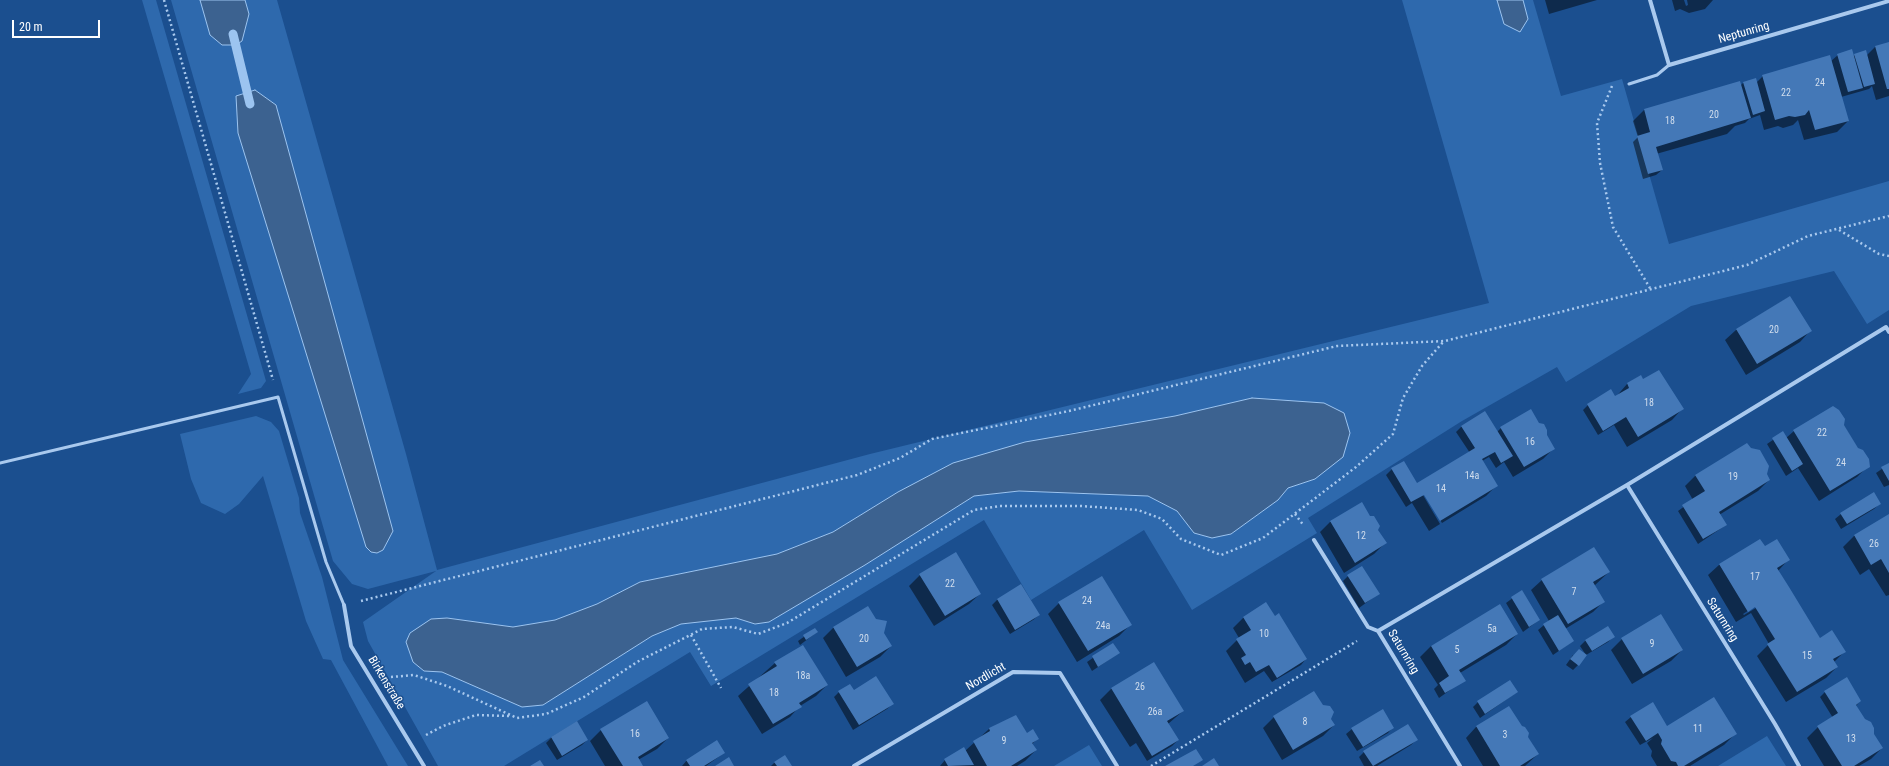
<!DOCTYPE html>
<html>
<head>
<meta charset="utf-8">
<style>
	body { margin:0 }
	#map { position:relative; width:1889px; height:766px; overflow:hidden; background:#1b4f8f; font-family:"Roboto Condensed",sans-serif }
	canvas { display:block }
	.scale { position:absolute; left:12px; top:20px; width:88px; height:18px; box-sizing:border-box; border:2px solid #fff; border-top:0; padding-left:5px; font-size:12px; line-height:14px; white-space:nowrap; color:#fff; -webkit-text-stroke:3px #1b4f8f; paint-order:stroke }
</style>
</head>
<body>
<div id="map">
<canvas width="1889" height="766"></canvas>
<div class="scale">20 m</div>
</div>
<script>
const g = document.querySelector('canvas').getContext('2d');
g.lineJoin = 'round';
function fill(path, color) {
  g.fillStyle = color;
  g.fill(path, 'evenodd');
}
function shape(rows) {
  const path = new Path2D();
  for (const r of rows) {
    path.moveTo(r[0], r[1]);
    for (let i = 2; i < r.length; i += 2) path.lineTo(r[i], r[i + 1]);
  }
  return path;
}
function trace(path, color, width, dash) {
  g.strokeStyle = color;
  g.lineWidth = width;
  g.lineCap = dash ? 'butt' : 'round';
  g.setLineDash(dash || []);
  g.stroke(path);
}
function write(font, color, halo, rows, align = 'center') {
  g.font = font + ' "Roboto Condensed",sans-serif';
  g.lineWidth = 3;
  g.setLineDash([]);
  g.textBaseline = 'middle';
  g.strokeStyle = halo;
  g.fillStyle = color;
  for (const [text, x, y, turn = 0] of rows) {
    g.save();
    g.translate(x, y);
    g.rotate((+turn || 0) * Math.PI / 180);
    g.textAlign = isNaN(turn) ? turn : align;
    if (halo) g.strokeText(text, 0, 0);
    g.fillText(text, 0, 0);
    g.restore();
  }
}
const green = shape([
	[142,0,156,0,266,381,261,388,238,394,251,374],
	[171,0,277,0,406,454,437,570,870,454,1489,303,1402,0,1533,0,1561,96,1622,79,1669,244,1889,181,1889,310,1867,324,1834,271,1691,306,1566,382,1557,367,1462,421,1308,518,1317,533,1192,610,1144,530,1031,600,984,520,711,686,690,652,504,766,438,766,368,641,363,622,436,571,368,589,352,584,333,561],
	[1252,398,1315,479,1288,488,1278,500,1231,534,1212,538,1194,533,1177,511,1148,496,1019,491,974,496,865,565,769,622,755,624,736,618,681,624,652,636,543,705,522,707,442,672,447,618,513,627,555,620,597,604,640,582,777,554,833,532,898,492,1065,434,1175,416],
	[256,416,271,422,279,431,299,498,300,513,322,577,343,660,408,766,388,766,331,660,323,659,306,621,263,476,239,504,225,514,201,503,191,479,180,434],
	[1767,736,1786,766,1718,766],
	[1089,745,1102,766,1054,766]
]);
const water = shape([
	[200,0,245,0,249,14,242,41,236,45,222,45,210,35,200,0],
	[1497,0,1523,0,1528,19,1520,32,1504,24,1497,0],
	[255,90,276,105,393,531,383,550,377,553,371,552,366,547,238,133,236,96,255,90],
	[1252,398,1324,403,1344,413,1350,433,1343,457,1315,479,1288,488,1278,500,1231,534,1212,538,1194,533,1177,511,1148,496,1019,491,974,496,865,565,769,622,755,624,736,618,681,624,652,636,543,705,522,707,442,672,424,671,413,662,406,642,410,633,431,619,447,618,513,627,555,620,597,604,640,582,777,554,833,532,898,492,953,463,1025,442,1175,416,1252,398]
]);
const shadow = shape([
	[1545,0,1597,0,1549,14],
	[1672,0,1684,0,1686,6,1688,5,1687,0,1713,0,1705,9,1689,13,1680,9,1675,11],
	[1889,43,1889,96,1876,100,1872,86,1869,89,1841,97,1848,121,1837,132,1804,140,1798,120,1793,125,1783,128,1778,126,1764,130,1760,115,1749,119,1745,123,1735,126,1727,134,1656,154,1662,170,1656,175,1643,179,1633,142,1638,137,1633,121,1644,110,1740,83,1740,86,1743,83,1756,83,1763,76,1831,61,1838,55,1866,56,1875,47],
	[1789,297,1810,331,1800,342,1746,375,1725,340,1736,330],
	[1640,376,1643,380,1682,409,1672,420,1627,447,1614,425,1598,435,1583,410,1588,405,1615,398,1627,384],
	[1833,407,1868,466,1857,477,1819,501,1798,468,1786,476,1767,444,1783,433,1786,438,1794,431],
	[1462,426,1497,432,1501,428,1546,435,1554,448,1543,459,1513,477,1504,462,1496,468,1489,457,1482,461,1497,485,1486,496,1442,523,1419,485,1420,490,1440,524,1429,531,1412,503,1406,507,1386,475,1392,469,1417,485,1470,453,1456,432],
	[1889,464,1889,485,1884,487,1876,473],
	[1696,475,1766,475,1769,480,1758,491,1719,515,1726,525,1698,544,1678,511,1693,500,1685,486],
	[1880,503,1874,509,1841,529,1835,519,1841,514],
	[1889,515,1889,595,1886,596,1869,569,1860,575,1843,547,1854,536],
	[1370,517,1385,543,1374,554,1344,573,1320,532,1330,522],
	[1760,540,1764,548,1788,560,1778,571,1820,639,1844,652,1834,662,1837,667,1826,678,1786,702,1757,656,1769,644,1751,613,1736,622,1708,575,1719,565],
	[1776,593,1776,596,1744,615,1743,614],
	[1609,572,1594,586,1604,601,1593,612,1565,629,1573,641,1553,655,1538,630,1549,621,1531,590,1542,580],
	[920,575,980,594,969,604,934,626,909,586],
	[1348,576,1378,594,1359,608,1343,581],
	[1021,585,1039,615,1033,620,1010,634,992,605,997,600],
	[1522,591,1539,620,1523,632,1506,603],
	[1059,603,1130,625,1119,636,1077,662,1048,614],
	[1244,617,1274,617,1306,659,1301,665,1272,682,1264,671,1245,683,1226,651,1239,638,1233,628],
	[834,627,883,633,891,646,880,657,846,677,823,638],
	[815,629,817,632,800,645,798,641],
	[1517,634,1506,645,1460,673,1464,680,1439,698,1434,689,1438,685,1420,657,1431,646],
	[1613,637,1608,642,1586,655,1580,646,1586,640],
	[1622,639,1682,650,1671,661,1632,684,1611,650],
	[1113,644,1119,653,1092,671,1087,662],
	[1573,655,1578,665,1573,670,1566,665],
	[775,663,827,685,816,696,800,706,790,717,762,734,738,696],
	[1154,663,1183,711,1168,724,1178,740,1172,746,1147,761,1136,743,1130,747,1100,700,1111,689],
	[839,692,892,704,887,709,853,730,834,697],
	[1517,692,1480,718,1473,707,1478,702],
	[1825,692,1860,701,1856,706,1882,748,1871,759,1859,766,1824,766,1807,738,1818,727,1833,718,1820,697],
	[1314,693,1334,725,1323,736,1282,760,1263,728,1274,717],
	[1509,707,1538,754,1525,766,1483,766,1466,738,1476,727],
	[1631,717,1663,729,1735,734,1724,745,1690,766,1657,766,1651,756,1652,751,1647,743,1653,738,1640,745,1625,722],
	[577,722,587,740,582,745,557,760,546,743,551,738],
	[1000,723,1037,739,1032,744,1036,750,1025,761,1017,766,940,766,945,760,965,751,989,729],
	[1393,727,1388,733,1357,751,1346,734,1352,729],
	[601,730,668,738,657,749,638,760,642,766,605,766,590,741],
	[1416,740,1411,745,1377,766,1364,766,1359,757,1364,752],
	[724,753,706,766,682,766,687,760],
	[775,762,790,766,771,766]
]);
const stream = shape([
	[233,34,250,104]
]);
const building = shape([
	[1889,42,1889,89,1887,89,1875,46],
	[1852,49,1863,88,1848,92,1837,54],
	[1866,50,1875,84,1864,87,1854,54],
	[1830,55,1849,121,1815,130,1809,110,1805,115,1795,117,1789,116,1775,120,1762,75],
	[1756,78,1765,111,1753,115,1743,82],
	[1740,81,1751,118,1656,147,1663,170,1648,174,1637,136,1650,132,1644,109],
	[1790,296,1812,331,1757,364,1736,329],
	[1659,370,1684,409,1638,437,1626,417,1603,431,1587,404,1611,389,1615,396,1629,388,1627,383,1641,375,1643,379],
	[1833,406,1839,410,1845,419,1844,425,1858,448,1863,450,1869,459,1870,467,1830,491,1793,430],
	[1531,409,1539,423,1544,424,1547,430,1547,435,1555,449,1524,467,1500,427],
	[1485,411,1513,456,1501,463,1495,452,1482,459,1498,486,1440,521,1424,495,1411,502,1391,468,1404,461,1417,483,1475,448,1461,426],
	[1783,431,1803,464,1792,471,1772,438],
	[1747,443,1751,448,1760,450,1769,466,1767,474,1770,480,1719,512,1727,525,1703,539,1682,505,1705,491,1695,475],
	[1889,463,1889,481,1881,467],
	[1874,492,1881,504,1847,524,1840,513],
	[1362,502,1370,516,1374,516,1380,526,1378,530,1387,543,1355,563,1330,521],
	[1889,514,1889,573,1881,559,1871,565,1854,535],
	[1760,539,1765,546,1777,539,1790,560,1777,568,1789,587,1820,638,1832,630,1846,652,1833,659,1838,667,1797,692,1767,644,1775,639,1755,607,1748,612,1719,564],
	[1594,547,1610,572,1593,582,1605,602,1568,624,1541,579],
	[956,552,981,594,945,616,919,574],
	[1362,566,1380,594,1365,603,1347,575],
	[1102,576,1132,625,1088,651,1058,602],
	[1021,584,1040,615,1015,630,997,599],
	[1522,590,1540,620,1529,627,1511,597],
	[1266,602,1275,616,1279,613,1280,615,1307,659,1277,678,1269,665,1256,672,1250,662,1245,665,1241,658,1246,655,1236,639,1251,630,1243,617],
	[1500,604,1518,634,1459,670,1466,681,1445,693,1439,683,1449,676,1431,646],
	[868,606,876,619,887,621,884,633,892,646,857,667,833,627],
	[1661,614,1683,650,1643,674,1621,638],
	[1558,615,1574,641,1559,651,1543,624],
	[1608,626,1615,637,1592,651,1585,640],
	[815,628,818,632,806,640,803,635],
	[1113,643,1120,653,1098,667,1092,656],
	[803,645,828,685,799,703,802,707,773,724,748,684,777,666,774,662],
	[1579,649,1587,655,1579,666,1570,659],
	[1154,662,1184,711,1167,721,1179,740,1152,756,1111,688],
	[876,676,894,704,859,725,838,691,850,684,854,690],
	[1847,677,1861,701,1856,705,1865,719,1871,722,1874,728,1874,734,1883,748,1854,766,1842,766,1817,726,1838,713,1824,691],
	[1510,680,1518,692,1485,714,1477,701],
	[1314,691,1323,705,1330,706,1334,712,1331,719,1335,725,1293,750,1273,716],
	[1714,697,1737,734,1684,766,1678,766,1676,762,1671,761,1661,744,1662,740,1658,733,1646,741,1630,716,1653,702,1667,726],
	[647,701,669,738,638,757,643,766,623,766,600,729],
	[1509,706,1522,726,1525,727,1529,733,1528,737,1539,754,1520,766,1500,766,1476,726],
	[1383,709,1394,728,1363,747,1351,728],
	[1016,715,1027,733,1033,729,1039,739,1032,743,1037,750,1011,766,987,766,973,741,990,731,989,728],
	[577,721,588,740,562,756,551,737],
	[1408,724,1418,740,1373,766,1363,751],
	[717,740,725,753,704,766,690,766,686,760],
	[964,747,974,765,948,766,944,759],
	[1196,749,1203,760,1193,766,1165,766],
	[785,755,792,766,777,766,774,762],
	[729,757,734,766,715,766],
	[1214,758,1219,766,1202,766],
	[540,760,544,766,530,766]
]);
const path = shape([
	[164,0,273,380],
	[1612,86,1597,123,1600,163,1613,227,1650,288],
	[1839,230,1879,254,1889,256],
	[1295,514,1304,526],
	[361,601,857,475,900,458,932,439,1069,411,1337,346,1445,341,1747,265,1808,236,1889,216],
	[691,635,721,688],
	[391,677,414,675,447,686,517,718,546,714,584,697,637,662,702,629,733,627,758,634,787,623,974,510,1000,506,1081,506,1138,510,1162,519,1181,539,1221,555,1263,538,1356,467,1393,434,1403,398,1422,366,1444,341],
	[426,735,443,726,476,715,509,716],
	[1151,766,1357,641]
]);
const service = shape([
	[1629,84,1657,75,1669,65],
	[0,463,278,397,326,562,344,605]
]);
const minor = shape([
	[1650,0,1669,65,1889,1],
	[1627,485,1775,724,1799,766],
	[1314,540,1368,627,1378,631],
	[344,605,351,646,424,766],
	[854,766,1013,672,1060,673,1117,766],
	[1460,766,1378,631,1627,485,1886,327,1889,332]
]);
const numberNames = [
	["24",1820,83],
	["22",1786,93],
	["20",1714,115],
	["18",1670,121],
	["20",1774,330],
	["18",1649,403],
	["22",1822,433],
	["16",1530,442],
	["24",1841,463],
	["14a",1472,476],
	["19",1733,477],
	["14",1441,489],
	["12",1361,536],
	["26",1874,544],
	["17",1755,577],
	["22",950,584],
	["7",1574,592],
	["24",1087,601],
	["24a",1103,626],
	["5a",1492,629],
	["10",1264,634],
	["20",864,639],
	["9",1652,644],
	["5",1457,650],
	["15",1807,656],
	["18a",803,676],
	["26",1140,687],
	["18",774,693],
	["26a",1155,712],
	["8",1305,722],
	["11",1698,729],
	["16",635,734],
	["3",1505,735],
	["13",1851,739],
	["9",1004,741]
];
const streetNames = [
	["Neptunring",1744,33,-16],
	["Saturnring",1722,620,58],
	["Saturnring",1403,652,59],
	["Nordlicht",986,677,-30],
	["Birkenstraße",386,683,59]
];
fill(green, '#2e69ad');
fill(water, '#3c6290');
trace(water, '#9cc4f0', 1);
fill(shadow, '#0007');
trace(stream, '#9cc4f0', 9);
fill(building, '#4478b7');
trace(path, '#a9c9ee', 2.5, [2, 3]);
trace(service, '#a9c9ee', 3);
trace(minor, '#a9c9ee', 4);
write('10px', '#d0dded', null, numberNames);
write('12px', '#fff', '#1b4f8f', streetNames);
</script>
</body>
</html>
